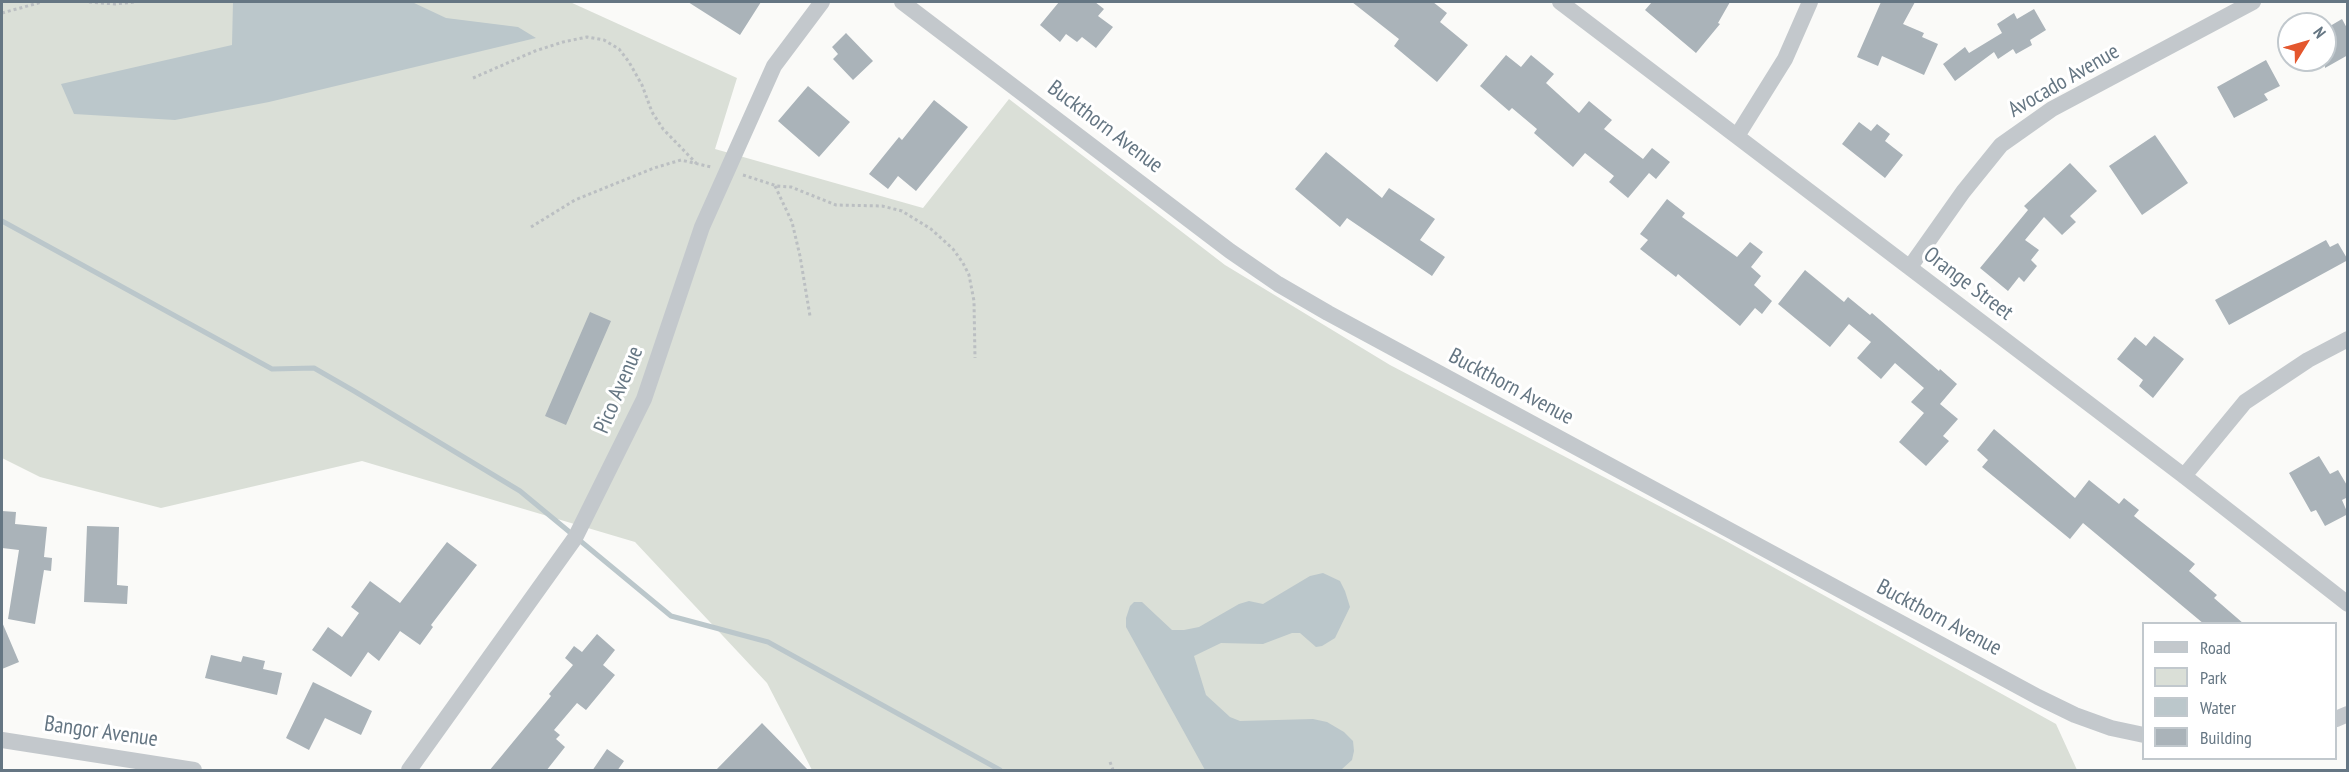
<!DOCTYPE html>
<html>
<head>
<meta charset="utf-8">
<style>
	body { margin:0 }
	#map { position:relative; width:2349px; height:772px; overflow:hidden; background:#fafaf8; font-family:"PT Sans Narrow",sans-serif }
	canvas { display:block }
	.frame { position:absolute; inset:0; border:3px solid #657683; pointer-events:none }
	.legend { position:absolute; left:2142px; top:622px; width:195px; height:138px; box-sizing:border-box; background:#fff; border:2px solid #c1c8cd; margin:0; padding:8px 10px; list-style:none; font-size:18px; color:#657683 }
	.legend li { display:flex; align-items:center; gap:12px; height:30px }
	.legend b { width:30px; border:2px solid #c1c8cd }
	.north { position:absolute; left:2277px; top:12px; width:60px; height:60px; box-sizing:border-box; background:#fff; border:2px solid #c1c8cd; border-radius:50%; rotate:53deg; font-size:16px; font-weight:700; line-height:24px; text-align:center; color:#657683 }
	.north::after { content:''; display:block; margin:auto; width:21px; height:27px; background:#e4572e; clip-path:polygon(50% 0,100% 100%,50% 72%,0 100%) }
</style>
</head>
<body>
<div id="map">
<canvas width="2349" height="772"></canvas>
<div class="frame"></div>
<ul class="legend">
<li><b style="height:8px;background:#c3c8cc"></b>Road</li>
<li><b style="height:16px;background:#dadfd7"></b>Park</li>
<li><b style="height:16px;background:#bbc7cb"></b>Water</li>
<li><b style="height:16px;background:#aab3b9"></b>Building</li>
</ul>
<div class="north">N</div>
</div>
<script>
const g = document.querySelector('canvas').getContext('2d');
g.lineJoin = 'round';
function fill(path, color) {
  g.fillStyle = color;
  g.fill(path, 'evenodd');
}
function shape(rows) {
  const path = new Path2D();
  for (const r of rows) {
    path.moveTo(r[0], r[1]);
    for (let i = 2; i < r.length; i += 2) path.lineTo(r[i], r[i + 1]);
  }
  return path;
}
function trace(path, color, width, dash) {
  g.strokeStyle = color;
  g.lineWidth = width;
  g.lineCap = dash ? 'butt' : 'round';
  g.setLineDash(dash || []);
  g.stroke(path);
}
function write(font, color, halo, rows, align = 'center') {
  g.font = font + ' "PT Sans Narrow",sans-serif';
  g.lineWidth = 6;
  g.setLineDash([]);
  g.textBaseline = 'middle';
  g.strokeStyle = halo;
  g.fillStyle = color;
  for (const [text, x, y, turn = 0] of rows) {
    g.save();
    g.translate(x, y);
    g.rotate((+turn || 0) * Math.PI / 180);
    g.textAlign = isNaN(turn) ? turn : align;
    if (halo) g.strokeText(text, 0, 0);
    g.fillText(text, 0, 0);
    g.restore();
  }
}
const green = shape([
	[2,2,570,2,737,78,715,149,923,208,1009,99,1225,265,1390,365,1726,541,2056,724,2077,770,812,770,767,683,635,542,362,461,161,508,40,477,2,458]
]);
const water = shape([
	[233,2,412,2,446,18,518,27,536,38,269,102,175,120,74,114,61,84,232,45],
	[1323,573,1340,581,1345,591,1350,607,1335,638,1322,646,1316,647,1300,633,1292,633,1263,644,1221,643,1194,656,1206,695,1230,717,1240,721,1313,719,1327,722,1344,732,1353,741,1354,751,1352,760,1342,769,1205,770,1126,627,1126,618,1130,606,1134,602,1142,602,1172,630,1184,630,1199,627,1239,604,1249,601,1263,604,1310,576]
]);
const stream = shape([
	[2,221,272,369,314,368,354,391,520,491,671,616,768,642,1000,770]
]);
const building = shape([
	[688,2,761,2,740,35],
	[1059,2,1095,2,1104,9,1098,16,1113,27,1096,48,1082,37,1077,42,1066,34,1060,42,1040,25],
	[1352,2,1433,2,1447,13,1440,22,1468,45,1437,82,1394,46,1399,39],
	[1652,2,1730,2,1718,23,1720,24,1696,53,1645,10],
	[1881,2,1915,2,1903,24,1924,33,1922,37,1938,44,1924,75,1882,56,1878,66,1857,57],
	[2034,9,2046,30,2030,40,2032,45,2016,54,2013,49,1998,59,1994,52,1955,81,1943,64,1965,47,1969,53,2002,33,1997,24,2014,13,2017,19],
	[2342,19,2348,30,2348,55,2325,68,2325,29],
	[846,33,873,61,853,80,833,59,838,54,832,47],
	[1506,55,1521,67,1531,55,1554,74,1546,83,1579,113,1589,101,1612,120,1604,129,1643,159,1652,148,1670,162,1656,179,1649,173,1628,198,1609,182,1614,176,1585,153,1573,167,1534,133,1537,129,1512,108,1509,111,1480,86],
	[2266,60,2280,86,2264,94,2268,100,2234,118,2217,87],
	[808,86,850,122,819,157,778,121],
	[934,100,968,127,916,191,898,176,888,189,869,174,899,137,902,140],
	[1859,122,1871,131,1877,124,1890,134,1885,141,1903,155,1885,178,1842,144],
	[2155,135,2188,183,2142,215,2109,166],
	[1326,152,1382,198,1389,188,1435,219,1420,240,1445,257,1432,276,1347,218,1340,227,1295,189],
	[2070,163,2097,191,2070,216,2076,222,2062,235,2044,217,2025,240,2039,250,2031,260,2037,266,2024,282,2019,277,2008,291,1980,268,2028,210,2024,206],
	[1667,199,1685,213,1682,217,1737,257,1750,242,1763,252,1751,267,1761,276,1754,285,1772,301,1762,314,1755,308,1740,326,1678,274,1676,277,1640,249,1648,240,1640,234],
	[2326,240,2330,247,2338,243,2348,260,2229,325,2215,300],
	[1805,270,1844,302,1848,297,1870,315,1872,313,1939,371,1940,369,1957,384,1940,404,1958,419,1943,436,1949,441,1926,466,1899,442,1924,413,1911,402,1924,388,1895,363,1881,379,1857,358,1871,342,1849,324,1830,347,1778,304],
	[590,312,611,321,566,425,545,416],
	[2154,336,2184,359,2153,398,2139,386,2143,380,2117,359,2135,337,2146,346],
	[1994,429,2075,498,2089,480,2119,504,2124,498,2139,510,2134,516,2195,564,2189,571,2217,595,2214,598,2244,624,2204,624,2083,523,2070,539,1982,467,1988,460,1977,450],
	[2319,456,2330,474,2338,470,2348,487,2348,497,2342,500,2348,514,2325,526,2316,510,2311,512,2289,473],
	[2,511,16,512,15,524,47,527,44,557,52,558,51,571,44,570,35,624,8,619,19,550,2,548],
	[87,526,119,527,117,585,128,586,127,604,84,602],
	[447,542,477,565,431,625,433,627,420,645,400,631,379,661,368,652,351,677,312,650,328,627,342,637,359,613,351,607,370,581,400,603],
	[2,622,19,662,2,669],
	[597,634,615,650,603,665,615,675,586,710,577,703,554,730,560,735,556,739,565,747,546,771,489,771,551,696,549,694,573,665,565,658,574,646,582,652],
	[211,655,241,662,243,656,265,661,263,669,282,673,277,695,205,678],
	[313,682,372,711,361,735,325,718,309,750,286,738],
	[762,723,809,771,715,771],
	[607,749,624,761,617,771,592,771]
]);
const path = shape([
	[89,2,115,4,135,2],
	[2,13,42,2],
	[473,78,535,51,563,42,587,37,604,40,619,49,629,62,642,85,652,112,663,129,696,163],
	[743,175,777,186,791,187,836,205,882,206,902,211,931,229,953,249,963,263,969,275,974,301,975,358],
	[775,186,792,222,800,256,810,316],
	[531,227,575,200,654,168,681,160,711,167],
	[1110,762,1113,770]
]);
const minor = shape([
	[902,2,1230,251,1278,284,1328,313,2038,697,2075,715,2111,728,2144,735],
	[1560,2,2184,476,2348,604],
	[1737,136,1785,59,1810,2],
	[1910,267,1963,192,2001,145,2052,109,2253,2],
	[2184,476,2245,402,2308,360,2348,339],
	[2336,719,2348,714],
	[2,740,194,770],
	[409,770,575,538,644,399,702,227,774,66,822,2]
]);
const streetNames = [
	["Avocado Avenue",2064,81,-30],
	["Buckthorn Avenue",1105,127,37],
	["Orange Street",1968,284,37],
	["Buckthorn Avenue",1511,387,28],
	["Pico Avenue",619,390,-67],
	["Buckthorn Avenue",1939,618,28],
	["Bangor Avenue",101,732,8]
];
fill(green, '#dadfd7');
fill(water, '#bbc7cb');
trace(stream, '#bbc7cb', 5);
fill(building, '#aab3b9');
trace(path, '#bbbfc2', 3, [3, 3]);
trace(minor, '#c3c8cc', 16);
write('22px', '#657683', '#fff', streetNames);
</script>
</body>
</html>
